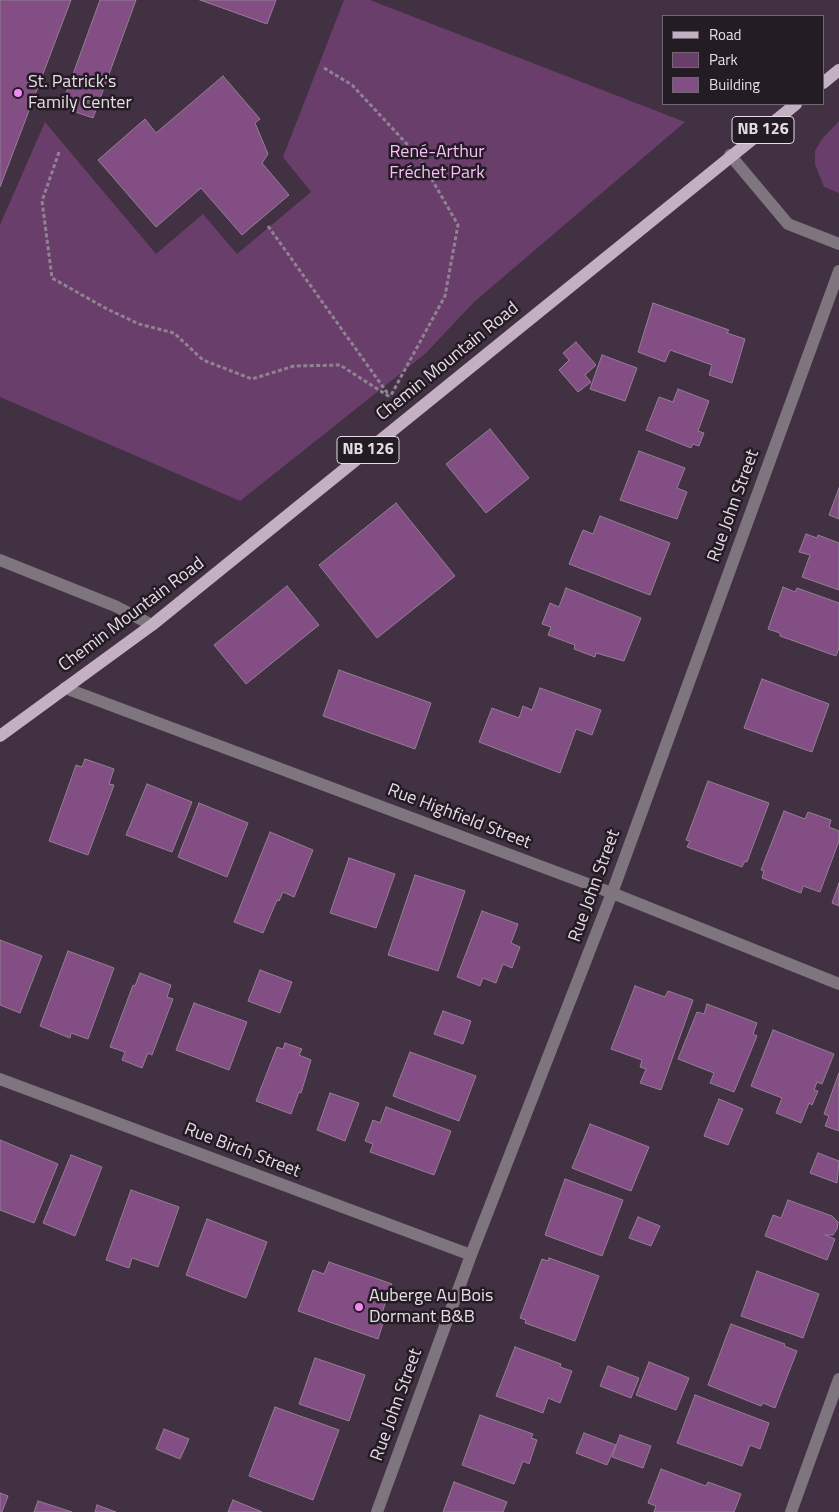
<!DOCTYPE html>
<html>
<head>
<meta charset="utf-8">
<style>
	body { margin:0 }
	#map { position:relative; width:839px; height:1512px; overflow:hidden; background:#423142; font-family:"Titillium Web",sans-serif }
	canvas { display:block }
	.legend { position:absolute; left:662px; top:15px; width:162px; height:90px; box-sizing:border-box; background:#241c24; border:1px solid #726872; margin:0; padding:6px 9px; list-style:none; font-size:15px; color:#e7dbe6 }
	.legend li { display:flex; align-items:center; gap:10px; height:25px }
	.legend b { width:25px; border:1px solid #726872 }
</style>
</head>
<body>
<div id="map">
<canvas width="839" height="1512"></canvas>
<ul class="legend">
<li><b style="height:6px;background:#c3b1c3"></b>Road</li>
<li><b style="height:14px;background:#693e6b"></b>Park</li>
<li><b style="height:14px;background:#834e84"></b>Building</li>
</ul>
</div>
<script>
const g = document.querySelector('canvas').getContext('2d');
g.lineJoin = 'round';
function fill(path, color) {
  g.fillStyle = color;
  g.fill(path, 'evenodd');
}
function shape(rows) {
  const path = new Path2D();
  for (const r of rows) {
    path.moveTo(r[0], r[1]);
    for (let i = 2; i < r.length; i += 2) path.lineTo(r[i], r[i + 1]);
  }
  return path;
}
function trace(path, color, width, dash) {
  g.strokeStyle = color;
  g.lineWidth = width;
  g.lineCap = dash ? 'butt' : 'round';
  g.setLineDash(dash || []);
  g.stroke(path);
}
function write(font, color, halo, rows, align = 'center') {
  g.font = font + ' "Titillium Web",sans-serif';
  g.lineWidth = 5;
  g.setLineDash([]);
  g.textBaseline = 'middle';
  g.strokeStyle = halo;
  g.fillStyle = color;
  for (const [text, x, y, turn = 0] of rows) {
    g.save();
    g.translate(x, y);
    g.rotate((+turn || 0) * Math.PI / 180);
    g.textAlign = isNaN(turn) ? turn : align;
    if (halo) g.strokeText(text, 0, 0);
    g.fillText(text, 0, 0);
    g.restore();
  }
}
const green = shape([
	[344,0,370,0,685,122,474,302,425,354,240,501,0,397,0,225,45,122,156,254,203,214,237,254,311,192,283,157],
	[839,121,839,193,824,187,815,164,815,151,822,139]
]);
const building = shape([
	[0,0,71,0,0,187,0,0],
	[100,0,136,0,93,118,61,107,100,0],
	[200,0,276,0,267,24,200,0],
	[223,76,260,119,255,123,268,154,262,163,289,195,242,235,201,188,156,227,98,160,145,119,156,133,223,76],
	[653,303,729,330,727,333,745,339,732,383,709,375,712,365,670,350,665,362,638,352,653,303],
	[576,342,596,365,585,375,591,382,578,392,559,370,569,360,563,353,576,342],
	[602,355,637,368,625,401,590,389,602,355],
	[678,389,709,401,698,431,704,433,699,446,693,444,691,448,646,430,659,397,673,402,678,389],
	[490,429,529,478,486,513,446,464,490,429],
	[639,451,685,468,677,488,687,492,677,519,620,500,639,451],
	[839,488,839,519,829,515,839,488],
	[396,503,455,576,377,638,319,565,396,503],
	[600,516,670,543,650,595,569,564,583,530,593,534,600,516],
	[806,534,817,538,818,535,839,543,839,590,802,577,810,555,799,552,806,534],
	[287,586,319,625,246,684,214,645,287,586],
	[783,587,795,592,797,588,839,603,839,648,836,656,780,636,780,633,768,629,783,587],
	[566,588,641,618,624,661,596,653,595,657,574,649,575,645,548,635,551,627,542,624,550,603,559,607,566,588],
	[339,670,431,703,415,749,323,716,339,670],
	[762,679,829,704,812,752,744,728,762,679],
	[540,688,601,710,592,735,576,729,560,773,479,742,492,708,519,718,523,706,532,710,540,688],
	[85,759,114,769,109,784,114,785,88,855,49,841,76,765,82,767,85,759],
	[708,781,769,803,747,862,745,861,742,867,687,847,690,841,686,840,708,781],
	[147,784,192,802,172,852,126,835,147,784],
	[199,803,248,823,227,877,178,857,199,803],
	[784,811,805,819,808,812,831,820,829,827,839,831,839,841,820,892,803,886,801,893,762,878,764,871,761,870,784,811],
	[270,832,313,850,294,897,283,892,279,901,277,900,263,933,234,922,270,832],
	[349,858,395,874,376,928,330,913,349,858],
	[415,875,465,891,438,971,388,955,415,875],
	[839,883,839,906,832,903,839,883],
	[482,911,518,924,511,943,520,947,512,968,503,964,496,983,483,978,480,986,457,977,482,911],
	[0,940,42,956,20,1013,0,1005,0,940],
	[68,951,114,968,88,1039,71,1033,70,1038,40,1026,68,951],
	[260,970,292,982,280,1013,248,1001,260,970],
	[140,973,171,985,167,997,173,999,152,1055,148,1053,142,1068,122,1060,125,1052,110,1047,133,985,135,986,140,973],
	[635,986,665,997,668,991,693,1000,661,1090,640,1083,646,1069,640,1067,642,1060,611,1049,635,986],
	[194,1003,247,1022,229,1070,176,1050,194,1003],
	[707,1004,757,1023,753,1034,757,1036,734,1092,710,1083,714,1073,678,1059,697,1012,704,1014,707,1004],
	[443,1011,471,1021,463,1044,434,1034,443,1011],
	[773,1030,834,1054,822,1084,817,1082,814,1090,818,1091,812,1105,809,1103,801,1123,776,1113,782,1098,751,1086,773,1030],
	[285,1043,302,1049,299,1055,311,1060,301,1093,299,1092,291,1114,256,1101,277,1047,283,1049,285,1043],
	[410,1052,476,1076,459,1121,393,1096,410,1052],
	[839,1073,839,1131,825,1126,829,1116,824,1114,839,1073],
	[330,1093,359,1103,345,1141,317,1130,330,1093],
	[719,1099,743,1109,728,1145,704,1136,719,1099],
	[386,1107,451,1131,434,1175,370,1152,373,1144,365,1141,373,1120,380,1123,386,1107],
	[590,1124,649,1147,631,1191,572,1168,590,1124],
	[0,1140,58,1164,34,1223,0,1210,0,1140],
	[818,1153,839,1161,837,1183,810,1173,818,1153],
	[71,1155,102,1167,75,1236,43,1223,71,1155],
	[565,1179,623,1200,602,1256,545,1235,565,1179],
	[131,1190,179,1207,158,1267,132,1258,129,1268,106,1260,131,1190],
	[788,1200,832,1216,838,1222,837,1229,833,1235,825,1235,835,1239,827,1260,765,1236,773,1215,781,1218,788,1200],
	[638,1217,660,1226,651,1246,629,1238,638,1217],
	[207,1219,267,1242,246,1298,186,1275,207,1219],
	[549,1258,599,1276,575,1341,525,1323,526,1320,520,1318,542,1259,548,1261,549,1258],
	[329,1262,392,1284,382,1313,386,1314,378,1339,298,1311,313,1270,324,1274,329,1262],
	[757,1271,819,1294,803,1338,741,1316,757,1271],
	[731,1324,785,1344,784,1346,797,1351,775,1408,763,1403,761,1406,708,1385,731,1324],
	[515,1347,561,1364,560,1367,572,1371,560,1403,548,1398,543,1413,496,1396,515,1347],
	[315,1358,365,1375,349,1421,299,1404,315,1358],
	[649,1362,689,1378,676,1410,636,1395,649,1362],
	[608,1366,639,1378,631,1398,600,1386,608,1366],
	[695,1395,769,1423,760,1449,750,1445,742,1466,677,1443,695,1395],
	[275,1407,339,1430,313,1500,249,1476,275,1407],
	[480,1415,533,1434,531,1438,537,1440,529,1464,523,1461,514,1484,462,1465,480,1415],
	[164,1429,189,1439,180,1459,156,1449,164,1429],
	[584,1433,616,1445,607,1465,576,1453,584,1433],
	[620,1435,651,1446,643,1468,612,1457,620,1435],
	[661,1469,706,1486,708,1482,741,1494,734,1512,654,1512,656,1506,648,1503,661,1469],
	[454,1482,507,1502,503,1512,443,1512,454,1482],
	[0,1493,8,1496,2,1512,0,1512,0,1493],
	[233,1500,262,1512,228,1512,233,1500],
	[38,1501,72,1512,34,1512,38,1501],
	[97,1505,116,1512,95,1512,97,1505]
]);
const path = shape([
	[324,68,352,85,419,157,458,225,445,296,390,397],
	[59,152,42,201,52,278,107,309,139,324,174,333,203,360,252,379,294,366,340,365,390,397],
	[268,226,388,394]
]);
const minor = shape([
	[730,155,788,224,839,244],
	[0,560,115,606,152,625],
	[65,688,612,893,839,984],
	[0,1079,471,1255],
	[377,1512,471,1255,612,893,839,271],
	[791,1512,839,1379]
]);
const major = shape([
	[823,83,839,70],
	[0,736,152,625,796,104]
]);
const markers = [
	[18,93,5,"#f18af4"],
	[359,1307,5,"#f18af4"]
];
const shields = [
	[763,130,62],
	[368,450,62]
];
const shieldNames = [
	["NB 126",763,130],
	["NB 126",368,450]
];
const poiNames = [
	["St. Patrick's",28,83],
	["Family Center",28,104],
	["Auberge Au Bois",369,1297],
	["Dormant B&B",369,1318]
];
const parkNames = [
	["René-Arthur",437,153],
	["Fréchet Park",437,174]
];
const streetNames = [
	["Chemin Mountain Road",448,362,-39],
	["Rue John Street",734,506,-70],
	["Chemin Mountain Road",132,615,-37],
	["Rue Highfield Street",459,817,21],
	["Rue John Street",595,886,-70],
	["Rue Birch Street",242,1151,21],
	["Rue John Street",397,1405,-70]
];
fill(green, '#693e6b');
fill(building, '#834e84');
trace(building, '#937f93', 1);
trace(path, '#908290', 3, [4, 2.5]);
trace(minor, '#7e757e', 12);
trace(major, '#c3b1c3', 12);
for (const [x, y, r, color] of markers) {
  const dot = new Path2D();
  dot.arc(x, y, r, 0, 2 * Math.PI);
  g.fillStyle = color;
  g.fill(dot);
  trace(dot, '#241c24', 2);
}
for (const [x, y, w] of shields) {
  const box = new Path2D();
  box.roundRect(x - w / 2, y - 13.5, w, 27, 4);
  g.fillStyle = '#241c24';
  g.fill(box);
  trace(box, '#e7dbe6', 1);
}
write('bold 16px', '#e7dbe6', null, shieldNames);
write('18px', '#e7dbe6', '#241c24', poiNames, 'left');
write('18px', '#fabcfb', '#241c24', parkNames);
write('18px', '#e7dbe6', '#241c24', streetNames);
</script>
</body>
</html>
